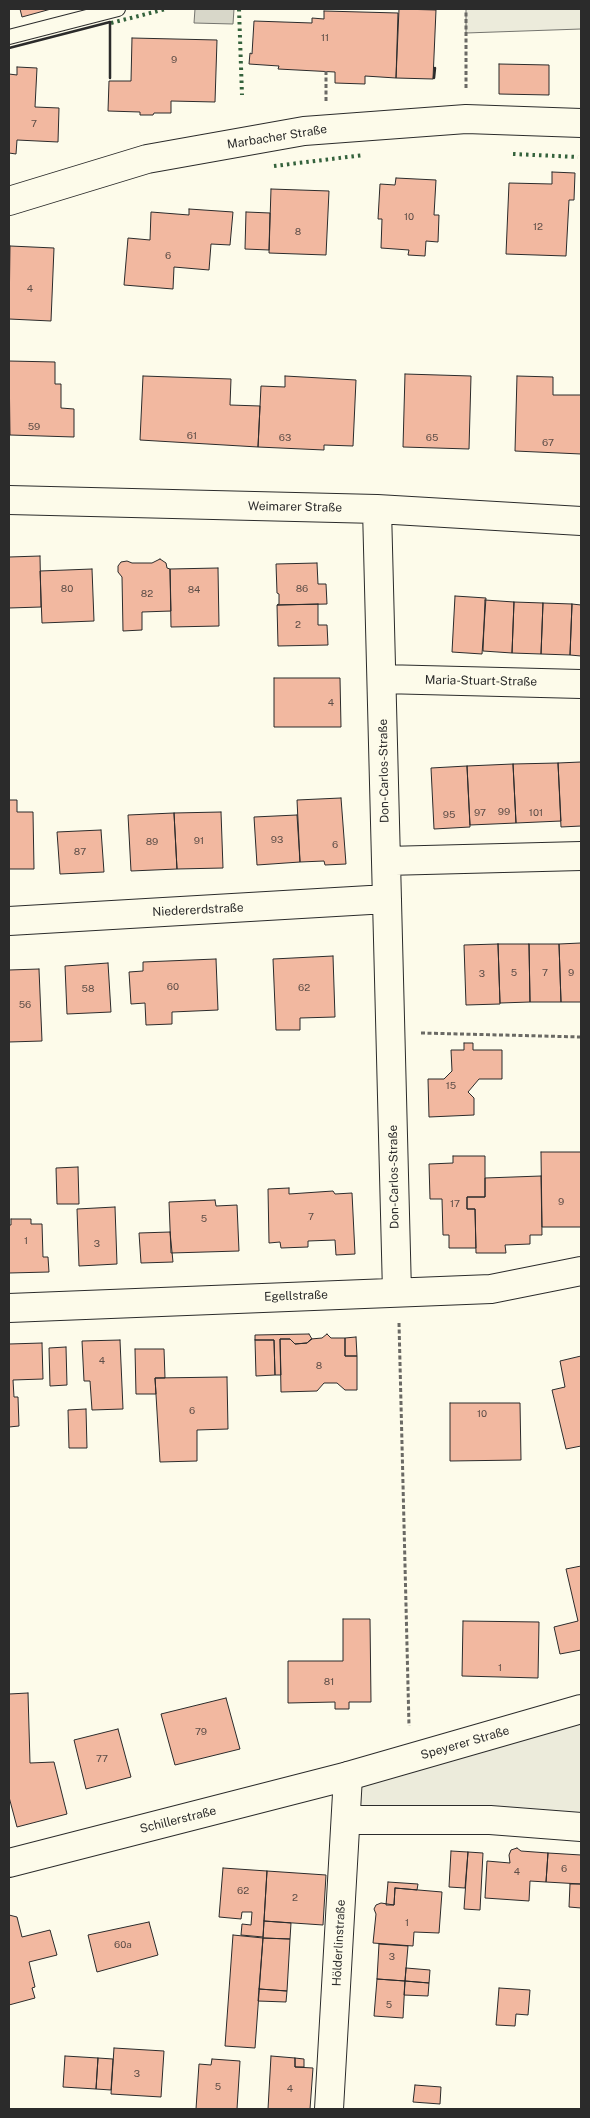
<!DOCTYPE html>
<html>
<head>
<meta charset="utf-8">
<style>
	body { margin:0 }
	#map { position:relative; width:590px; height:2118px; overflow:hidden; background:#fdfbea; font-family:"Public Sans",sans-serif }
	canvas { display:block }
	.frame { position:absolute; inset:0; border:10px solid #2b2b2b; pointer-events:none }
</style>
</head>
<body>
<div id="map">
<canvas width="590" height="2118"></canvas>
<div class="frame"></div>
</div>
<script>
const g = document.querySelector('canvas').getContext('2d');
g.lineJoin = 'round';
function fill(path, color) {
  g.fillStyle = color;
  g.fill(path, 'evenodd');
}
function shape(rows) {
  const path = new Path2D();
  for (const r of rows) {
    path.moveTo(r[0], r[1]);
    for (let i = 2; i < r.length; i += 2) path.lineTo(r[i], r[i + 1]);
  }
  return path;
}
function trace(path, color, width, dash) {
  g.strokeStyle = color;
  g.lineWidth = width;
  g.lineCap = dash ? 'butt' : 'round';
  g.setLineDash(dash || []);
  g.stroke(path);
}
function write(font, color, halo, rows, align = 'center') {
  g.font = font + ' "Public Sans",sans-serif';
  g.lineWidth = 4;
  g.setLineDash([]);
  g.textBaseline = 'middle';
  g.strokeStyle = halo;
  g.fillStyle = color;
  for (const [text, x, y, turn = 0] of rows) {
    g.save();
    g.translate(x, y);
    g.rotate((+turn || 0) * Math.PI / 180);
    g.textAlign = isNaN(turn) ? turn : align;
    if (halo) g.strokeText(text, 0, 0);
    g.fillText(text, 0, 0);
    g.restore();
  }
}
const green = shape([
	[466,9,581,9,581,29,466,33,466,9],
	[581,1719,581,1818,356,1810,357,1784,581,1719]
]);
const water = shape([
	[195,9,234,9,233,24,194,23,195,9]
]);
const building = shape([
	[20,9,51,9,22,17,20,9],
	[399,9,436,10,433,79,396,78,399,9],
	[324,11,398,13,396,78,365,76,365,84,335,83,335,72,278,69,279,66,249,64,250,53,252,54,254,21,312,23,312,18,324,19,324,11],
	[132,38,217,40,215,102,171,101,171,113,154,113,153,115,140,115,140,112,108,111,109,81,131,81,132,38],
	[499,64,549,65,549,95,499,94,499,64],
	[17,67,37,68,35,107,59,108,58,142,17,140,16,154,9,153,9,74,17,75,17,67],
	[552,172,575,173,574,200,569,200,566,256,506,254,509,183,552,184,552,172],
	[396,178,436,180,434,215,439,215,438,242,426,241,425,256,408,255,409,250,381,248,382,219,378,219,380,184,395,185,396,178],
	[271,189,329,191,326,255,269,253,271,189],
	[189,209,233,212,230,245,211,244,209,270,174,267,173,289,124,285,128,238,150,240,151,212,189,215,189,209],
	[246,212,270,213,269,250,245,249,246,212],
	[10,246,54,248,51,321,9,319,10,246],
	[9,361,55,362,55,384,61,384,61,408,74,409,74,437,10,435,9,361],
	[405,374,471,376,469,449,403,447,405,374],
	[143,376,231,379,230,405,260,406,258,447,140,440,143,376],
	[285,376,356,380,353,446,324,445,324,450,258,447,261,386,285,387,285,376],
	[517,376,553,377,553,395,581,395,581,454,515,451,517,376],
	[40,556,41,607,9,608,9,557,40,556],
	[160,559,166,563,167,568,170,569,171,611,142,612,142,630,123,631,122,577,118,572,118,566,121,562,127,561,132,563,152,563,160,559],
	[317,563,318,584,326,584,327,604,277,605,279,604,279,594,277,593,276,564,317,563],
	[218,568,219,626,171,627,170,569,218,568],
	[92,569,94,621,42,623,40,571,92,569],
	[455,596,486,598,482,654,452,652,455,596],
	[485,600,514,602,512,653,483,651,485,600],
	[514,602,543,603,541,654,512,653,514,602],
	[543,603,572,604,570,655,541,654,543,603],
	[318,604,318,625,327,625,328,645,278,646,277,605,318,604],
	[572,604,581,605,581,656,570,655,572,604],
	[274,678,340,678,341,727,274,727,274,678],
	[581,762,581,826,561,827,558,763,581,762],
	[558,763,561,821,516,823,513,764,558,763],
	[513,764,516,823,470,825,467,766,513,764],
	[467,766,470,827,434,829,431,768,467,766],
	[341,798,346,864,325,865,324,861,300,862,297,800,341,798],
	[9,800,17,800,17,812,33,812,34,869,9,869,9,800],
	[221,812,223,868,177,869,174,813,221,812],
	[174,813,177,869,131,871,128,815,174,813],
	[297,815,300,862,257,865,254,817,297,815],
	[101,830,104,872,60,874,57,832,101,830],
	[581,943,581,1002,561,1002,559,944,581,943],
	[498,944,529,944,530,1002,500,1003,498,944],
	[498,944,500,1004,466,1005,464,945,498,944],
	[529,944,559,944,561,1002,530,1002,529,944],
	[333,956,335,1017,300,1018,300,1030,276,1030,273,959,333,956],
	[216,959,218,1010,172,1012,172,1024,146,1025,145,1003,131,1004,129,972,143,971,143,962,216,959],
	[108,963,111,1012,67,1014,65,966,108,963],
	[39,969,42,1041,9,1042,9,970,39,969],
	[464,1043,473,1043,473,1050,502,1050,502,1079,479,1079,468,1092,474,1098,474,1115,429,1117,428,1079,444,1079,452,1071,451,1050,464,1050,464,1043],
	[541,1152,581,1152,581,1227,542,1227,541,1152],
	[453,1156,485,1156,485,1197,467,1197,467,1209,475,1209,476,1248,449,1248,449,1235,443,1235,442,1199,430,1199,429,1164,453,1163,453,1156],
	[78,1167,79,1204,57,1204,56,1168,78,1167],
	[541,1176,542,1235,530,1235,530,1244,505,1245,506,1253,476,1253,475,1209,467,1209,467,1197,485,1197,485,1178,541,1176],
	[289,1188,289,1194,333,1191,335,1194,352,1193,355,1254,336,1255,335,1240,308,1241,308,1247,281,1248,280,1242,269,1243,268,1189,289,1188],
	[215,1200,216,1206,237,1205,239,1251,171,1253,169,1202,215,1200],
	[115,1207,117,1264,79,1266,77,1209,115,1207],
	[11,1219,31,1219,31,1224,42,1224,43,1257,48,1257,49,1272,9,1273,9,1225,11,1225,11,1219],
	[170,1232,173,1262,141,1263,139,1233,170,1232],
	[309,1334,312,1339,307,1343,295,1344,290,1339,280,1339,281,1375,275,1375,274,1340,255,1340,255,1335,309,1334],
	[327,1334,331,1338,345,1338,345,1356,357,1356,357,1390,345,1390,337,1383,324,1383,317,1391,281,1392,280,1339,290,1339,295,1344,307,1343,311,1339,322,1338,327,1334],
	[356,1337,357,1356,345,1356,345,1338,356,1337],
	[120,1340,123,1409,92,1410,90,1381,84,1381,82,1341,120,1340],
	[255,1340,274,1340,275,1375,256,1376,255,1340],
	[42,1343,43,1379,13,1380,14,1397,18,1397,19,1426,9,1427,9,1344,42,1343],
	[66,1347,67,1385,50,1386,49,1348,66,1347],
	[135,1349,164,1349,165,1378,155,1378,156,1394,136,1394,135,1349],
	[581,1356,581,1446,566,1449,552,1390,565,1387,560,1361,581,1356],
	[227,1377,228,1429,197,1430,197,1461,160,1462,155,1378,227,1377],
	[450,1403,520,1403,521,1460,450,1461,450,1403],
	[86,1409,87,1448,69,1448,68,1410,86,1409],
	[581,1566,581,1650,560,1654,554,1627,578,1621,566,1569,581,1566],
	[343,1619,370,1619,371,1702,349,1702,349,1709,335,1709,335,1702,288,1703,288,1661,343,1661,343,1619],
	[463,1621,539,1622,538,1678,462,1676,463,1621],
	[28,1693,30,1763,54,1762,67,1814,17,1827,9,1797,9,1694,28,1693],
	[226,1698,240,1749,175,1765,161,1714,226,1698],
	[118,1729,131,1777,86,1789,74,1740,118,1729],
	[517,1848,521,1851,548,1853,546,1882,530,1881,529,1901,485,1898,487,1861,510,1863,509,1855,511,1850,517,1848],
	[451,1851,468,1852,465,1888,449,1887,451,1851],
	[468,1852,483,1853,480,1910,464,1909,468,1852],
	[548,1853,581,1855,581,1884,546,1882,548,1853],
	[223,1868,267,1871,263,1937,241,1935,242,1924,251,1925,252,1912,242,1912,241,1919,219,1917,223,1868],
	[267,1871,326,1875,323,1925,264,1921,267,1871],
	[388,1882,418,1884,417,1890,395,1888,394,1905,386,1905,388,1882],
	[570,1884,581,1884,581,1908,569,1907,570,1884],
	[395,1888,442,1892,439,1933,414,1932,413,1946,373,1943,376,1914,374,1909,376,1905,381,1903,394,1905,395,1888],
	[9,1915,17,1917,22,1937,50,1930,57,1955,29,1962,35,1987,32,1988,35,1998,9,2005,9,1915],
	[264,1921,291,1923,290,1939,263,1938,264,1921],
	[149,1922,158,1955,97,1972,88,1935,149,1922],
	[233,1935,263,1938,255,2048,225,2046,233,1935],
	[263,1938,290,1939,287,1991,259,1989,263,1938],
	[379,1944,408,1946,405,1981,377,1979,379,1944],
	[406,1968,430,1970,429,1983,405,1981,406,1968],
	[377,1979,405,1981,403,2018,374,2016,377,1979],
	[405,1981,429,1983,428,1996,404,1995,405,1981],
	[499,1988,530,1990,528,2015,516,2014,515,2026,496,2025,499,1988],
	[259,1989,287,1991,286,2002,258,2001,259,1989],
	[114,2048,164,2051,161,2097,111,2094,114,2048],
	[65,2056,98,2058,96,2089,63,2087,65,2056],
	[271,2056,295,2058,295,2067,313,2068,310,2109,268,2109,271,2056],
	[98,2058,113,2059,111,2090,96,2089,98,2058],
	[295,2058,304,2059,304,2067,295,2067,295,2058],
	[212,2059,240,2061,237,2109,196,2109,199,2064,211,2065,212,2059],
	[415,2085,441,2087,440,2104,413,2102,415,2085]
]);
const path = shape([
	[466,88,466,9],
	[326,101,326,71],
	[421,1033,581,1037],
	[399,1323,409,1726]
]);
const lane = shape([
	[9,37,118,9]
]);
const street = shape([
	[9,201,147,159,304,131,466,119,581,123],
	[9,500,377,509,581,521],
	[377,509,397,1292],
	[382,679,581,684],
	[386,861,581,856],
	[9,921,387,899],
	[9,1308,491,1289,581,1271],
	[346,1820,490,1820,581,1827],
	[329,2109,348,1776]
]);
const secondary = shape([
	[9,1863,348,1776,581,1709]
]);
const hedge = shape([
	[239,9,242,95],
	[111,23,166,9],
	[513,154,578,157],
	[274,166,364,155]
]);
const wall = shape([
	[9,48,110,22,110,78],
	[434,78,435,68]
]);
const numberNames = [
	["11",325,38],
	["9",174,60],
	["7",34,124],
	["10",409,217],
	["12",538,227],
	["8",298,232],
	["6",168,256],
	["4",30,289],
	["59",34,427],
	["61",192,436],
	["63",285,438],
	["65",432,438],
	["67",548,443],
	["80",67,589],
	["86",302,589],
	["84",194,590],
	["82",147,594],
	["2",298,625],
	["4",331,703],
	["99",504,812],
	["97",480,813],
	["101",536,813],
	["95",449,815],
	["93",277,840],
	["91",199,841],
	["89",152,842],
	["6",335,845],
	["87",80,852],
	["5",514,973],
	["7",545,973],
	["9",571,973],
	["3",482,974],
	["60",173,987],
	["62",304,988],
	["58",88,989],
	["56",25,1005],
	["15",451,1086],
	["9",561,1202],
	["17",455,1204],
	["7",311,1217],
	["5",204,1219],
	["1",26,1241],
	["3",97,1244],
	["4",102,1361],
	["8",319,1366],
	["6",192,1411],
	["10",482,1414],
	["1",500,1668],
	["81",329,1682],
	["79",201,1732],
	["77",102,1759],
	["6",564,1869],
	["4",517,1872],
	["62",243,1891],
	["2",295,1898],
	["1",407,1923],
	["60a",123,1945],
	["3",392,1957],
	["5",389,2005],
	["3",137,2074],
	["5",218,2087],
	["4",290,2089]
];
const streetNames = [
	["Marbacher Straße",277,137,-9],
	["Weimarer Straße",295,507,1],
	["Maria-Stuart-Straße",481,681,1],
	["Don-Carlos-Straße",384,771,-91],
	["Niedererdstraße",198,910,-3],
	["Don-Carlos-Straße",394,1177,-91],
	["Egellstraße",296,1296,-2],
	["Speyerer Straße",465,1743,-16],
	["Schillerstraße",178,1820,-14],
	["Hölderlinstraße",339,1943,-87]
];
fill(green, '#ecebdb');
trace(green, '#74746e', 1);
fill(water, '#d8d7c9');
trace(water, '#74746e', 1);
fill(building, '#f2b8a0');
trace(building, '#2b2b2b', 1);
trace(lane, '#2b2b2b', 16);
trace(street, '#2b2b2b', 30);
trace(secondary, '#2b2b2b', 30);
trace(path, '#6a6964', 3, [4, 2.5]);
trace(lane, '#fdfbea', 14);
trace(street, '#fdfbea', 28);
trace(secondary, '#fdfbea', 28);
trace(hedge, '#34623c', 4, [2.5, 4]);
trace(wall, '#2b2b2b', 2.5);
write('10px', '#5d4e48', null, numberNames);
write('12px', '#2b2b2b', '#fdfbea', streetNames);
</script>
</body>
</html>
